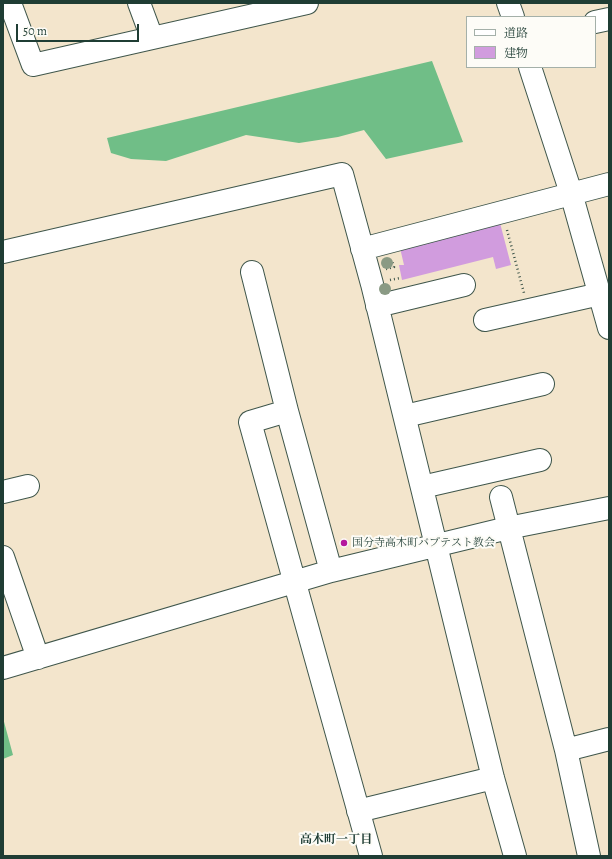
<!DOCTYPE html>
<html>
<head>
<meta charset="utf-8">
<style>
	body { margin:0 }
	#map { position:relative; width:612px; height:859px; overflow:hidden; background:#f3e5cc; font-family:Alegreya,"Noto Serif JP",serif }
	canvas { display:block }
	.frame { position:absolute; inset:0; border:4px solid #1f3d34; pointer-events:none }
	.legend { position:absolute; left:466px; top:16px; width:130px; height:52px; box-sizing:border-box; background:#fdfcf7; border:1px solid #a4b0a9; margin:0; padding:5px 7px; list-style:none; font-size:12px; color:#1f3d34 }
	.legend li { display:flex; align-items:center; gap:8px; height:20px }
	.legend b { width:20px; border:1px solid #a4b0a9 }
	.scale { position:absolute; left:16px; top:24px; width:123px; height:18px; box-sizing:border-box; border:2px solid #1f3d34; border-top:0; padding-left:5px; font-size:12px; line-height:14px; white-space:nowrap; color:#1f3d34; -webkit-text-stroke:3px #fdfcf7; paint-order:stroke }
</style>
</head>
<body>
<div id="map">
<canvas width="612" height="859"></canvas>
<div class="frame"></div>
<ul class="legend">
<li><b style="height:5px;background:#fff"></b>道路</li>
<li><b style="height:11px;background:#d19cde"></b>建物</li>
</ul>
<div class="scale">50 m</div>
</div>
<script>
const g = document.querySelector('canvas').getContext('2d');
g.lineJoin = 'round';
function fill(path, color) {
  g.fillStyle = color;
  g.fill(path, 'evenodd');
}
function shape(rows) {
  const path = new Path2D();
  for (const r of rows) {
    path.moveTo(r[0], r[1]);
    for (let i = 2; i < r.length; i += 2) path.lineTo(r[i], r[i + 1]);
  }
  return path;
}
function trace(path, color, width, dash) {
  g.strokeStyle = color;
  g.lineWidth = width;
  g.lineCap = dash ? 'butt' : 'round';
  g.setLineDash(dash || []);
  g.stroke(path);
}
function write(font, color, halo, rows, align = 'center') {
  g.font = font + ' Alegreya,"Noto Serif JP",serif';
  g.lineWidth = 4;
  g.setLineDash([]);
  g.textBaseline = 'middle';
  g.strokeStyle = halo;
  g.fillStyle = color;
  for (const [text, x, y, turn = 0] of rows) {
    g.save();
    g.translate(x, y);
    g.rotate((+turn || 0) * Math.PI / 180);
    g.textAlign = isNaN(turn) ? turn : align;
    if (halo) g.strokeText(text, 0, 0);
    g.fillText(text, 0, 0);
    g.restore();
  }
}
const forest = shape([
	[432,61,463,142,386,159,364,130,338,137,299,143,246,135,166,161,131,159,111,153,107,138],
	[3,718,13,755,3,759]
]);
const building = shape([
	[500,223,511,265,496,269,493,257,402,280,399,265,404,265,400,248]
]);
const path = shape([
	[507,230,524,293],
	[386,269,394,267,392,261],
	[390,280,400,278]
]);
const minor = shape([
	[10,3,33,65,307,3],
	[139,3,152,38],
	[508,3,513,17],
	[595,22,609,19],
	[530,67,571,193,609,328],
	[362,249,609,184],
	[3,252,342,174,372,284,493,778,515,856],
	[252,272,287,411,331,571],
	[377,306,464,285],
	[485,320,600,294],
	[287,411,250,422,371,856],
	[405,416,543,384],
	[422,487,540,460],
	[3,492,28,486],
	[501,497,566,750,589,856],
	[3,557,38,658],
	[3,668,331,571,508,528,609,508],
	[566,750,609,739],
	[358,811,493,778]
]);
const trees = [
	[387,263],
	[385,289]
];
const markers = [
	[344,543,4,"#b5179e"]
];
const poiNames = [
	["国分寺高木町バプテスト教会",352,543]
];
const neighbourhoodNames = [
	["高木町一丁目",336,840]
];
fill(forest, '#70be87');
fill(building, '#d19cde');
trace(minor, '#3f564b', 24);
trace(path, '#3f564b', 2.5, [1, 3]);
trace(minor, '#fff', 22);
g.fillStyle = '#8a9a84';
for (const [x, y] of trees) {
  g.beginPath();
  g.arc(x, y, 6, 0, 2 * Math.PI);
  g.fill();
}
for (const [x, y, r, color] of markers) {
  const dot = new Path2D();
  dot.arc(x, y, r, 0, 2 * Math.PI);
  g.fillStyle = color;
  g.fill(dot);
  trace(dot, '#fdfcf7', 1.5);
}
write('11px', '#1f3d34', '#fdfcf7', poiNames, 'left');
write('bold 12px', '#1f3d34', '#fdfcf7', neighbourhoodNames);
</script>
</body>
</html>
